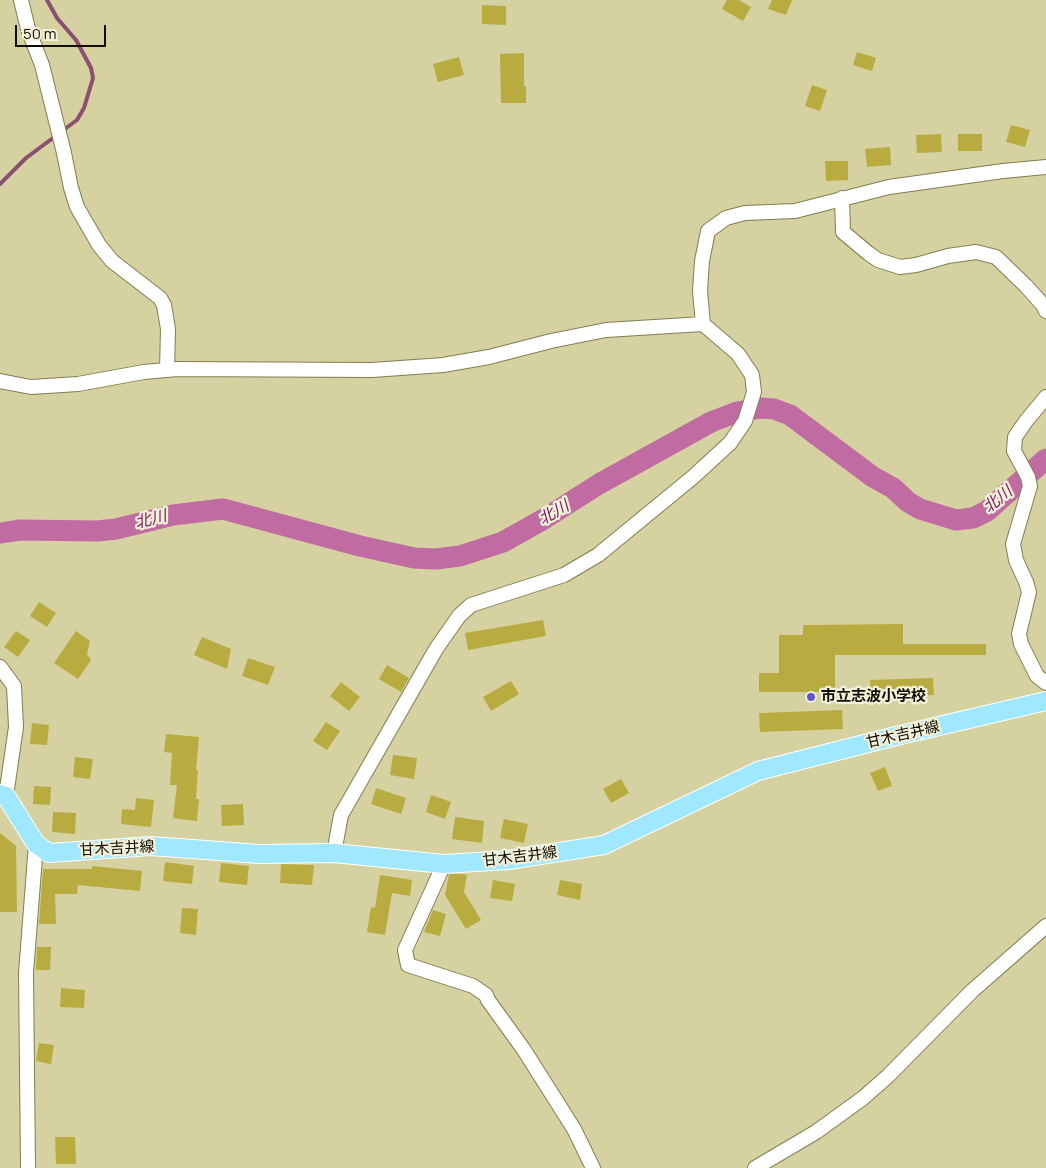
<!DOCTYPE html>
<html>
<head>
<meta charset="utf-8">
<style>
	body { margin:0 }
	#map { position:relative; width:1046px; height:1168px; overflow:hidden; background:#d6d1a1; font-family:Manrope,sans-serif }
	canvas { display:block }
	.scale { position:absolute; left:15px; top:25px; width:91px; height:22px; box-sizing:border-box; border:2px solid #0f0d00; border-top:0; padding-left:6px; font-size:15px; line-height:18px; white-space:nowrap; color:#0f0d00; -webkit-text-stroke:4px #f3f1d9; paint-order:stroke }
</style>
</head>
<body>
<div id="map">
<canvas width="1046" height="1168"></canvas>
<div class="scale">50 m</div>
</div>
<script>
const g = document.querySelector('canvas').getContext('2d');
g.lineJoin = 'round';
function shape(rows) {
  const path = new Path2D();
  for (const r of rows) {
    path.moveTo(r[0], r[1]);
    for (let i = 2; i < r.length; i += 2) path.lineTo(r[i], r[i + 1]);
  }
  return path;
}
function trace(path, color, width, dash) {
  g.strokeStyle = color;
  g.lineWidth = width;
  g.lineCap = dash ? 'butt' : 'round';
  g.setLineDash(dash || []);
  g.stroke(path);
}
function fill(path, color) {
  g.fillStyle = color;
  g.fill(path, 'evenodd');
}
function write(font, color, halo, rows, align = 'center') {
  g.font = font + ' Manrope,"Noto Sans JP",sans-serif';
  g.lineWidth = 4.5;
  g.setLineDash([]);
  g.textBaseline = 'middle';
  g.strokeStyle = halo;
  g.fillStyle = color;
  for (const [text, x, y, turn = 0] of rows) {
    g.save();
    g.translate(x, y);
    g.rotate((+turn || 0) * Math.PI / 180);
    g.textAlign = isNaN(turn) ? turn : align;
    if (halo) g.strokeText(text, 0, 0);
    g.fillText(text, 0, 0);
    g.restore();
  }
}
const stream = shape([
	[47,0,57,18,76,40,91,68,93,78,84,108,77,120,62,131],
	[0,184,26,158,57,135]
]);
const river = shape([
	[0,533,20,530,97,531,116,529,173,515,223,509,360,546,414,558,436,559,460,556,503,542,544,519,599,484,711,422,737,412,761,408,774,409,790,415,873,477,893,488,908,502,920,509,956,520,973,518,987,511,1046,459]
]);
const building = shape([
	[727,0,739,0,751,7,743,21,722,9],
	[772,0,792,0,786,15,768,9],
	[482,5,506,6,506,25,482,24],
	[857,52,876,58,872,71,853,65],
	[524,53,524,86,526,86,526,103,501,103,500,54],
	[459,57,464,75,438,82,433,64],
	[812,85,827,90,820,111,805,106],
	[1011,125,1030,130,1025,147,1006,142],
	[941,134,942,152,917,153,916,135],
	[958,134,982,134,982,151,958,151],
	[890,147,891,165,867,167,865,149],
	[825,161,848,161,848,180,826,181],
	[39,602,56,613,47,627,30,616],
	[543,620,546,636,468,650,465,633],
	[903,624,903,644,986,644,986,655,835,655,835,692,759,692,759,673,779,673,779,635,803,635,803,625],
	[16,631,30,640,18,657,4,647],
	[76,631,90,641,87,654,91,660,78,679,54,663],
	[202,637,231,649,227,669,194,655],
	[248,658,275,667,268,685,242,676],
	[387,665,409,678,401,692,379,679],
	[933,678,934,695,894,697,894,692,871,692,870,680],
	[511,681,519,694,491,711,483,697],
	[341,682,360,697,349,711,330,696],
	[842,710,843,729,760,732,759,713],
	[326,722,340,731,327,750,313,741],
	[32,723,49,725,47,745,30,744],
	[166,734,199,737,196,770,198,770,196,799,199,799,197,821,173,818,177,785,170,785,172,753,164,752],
	[393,755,417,758,414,779,390,775],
	[75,757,93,759,90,779,73,777],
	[885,767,892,786,878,791,870,773],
	[621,779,629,793,611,803,603,789],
	[34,786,51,787,50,805,33,804],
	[376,788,406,798,401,814,371,804],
	[431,795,451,802,445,819,426,812],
	[136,798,154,800,151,827,121,824,122,809,135,810],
	[243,804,244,825,222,826,221,805],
	[53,812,76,813,75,834,52,832],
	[455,817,484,821,482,843,452,839],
	[504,819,528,824,524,843,500,838],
	[0,833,16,846,17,912,0,912],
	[165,862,194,866,192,884,163,881],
	[221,863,249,866,247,885,219,882],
	[281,864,314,865,312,885,280,883],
	[92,866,142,871,140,891,78,885,77,894,55,894,56,924,39,924,43,869,92,869],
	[449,874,460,874,467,875,464,892,481,920,466,929,445,895],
	[380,875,412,880,410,896,392,893,385,935,367,932,371,907,375,908],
	[493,880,515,884,512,901,490,898],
	[560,880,582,884,580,900,557,895],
	[182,908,198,909,196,935,180,933],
	[433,910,446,914,440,936,424,932],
	[37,947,51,947,50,970,36,970],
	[61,988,85,990,84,1008,60,1007],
	[39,1043,54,1045,51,1064,36,1061],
	[55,1137,75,1137,76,1164,56,1164]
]);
const minor = shape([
	[21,0,28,29,42,65,64,153,71,188,77,207,99,245,112,261,160,298,164,305,168,329,167,370],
	[842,198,843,232,868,253,878,260,900,267,916,265,948,256,976,252,996,257,1026,286,1043,305,1046,311],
	[703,324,700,291,702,261,708,231,726,218,745,213,795,211,889,187,1003,171,1046,167],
	[0,381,31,387,78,384,144,372,177,369,372,370,443,365,489,357,551,341,606,330,703,324,738,354,752,375,754,392,745,421,730,443,693,477,598,555,564,575,471,605,459,616,436,649,341,815,334,853],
	[1046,397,1026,421,1015,437,1014,451,1028,477,1030,486,1013,544,1016,560,1026,582,1029,592,1019,634,1021,644,1037,676,1046,683],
	[0,667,14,686,16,727,6,796],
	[444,864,405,950,408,965,473,986,486,995,488,1000,524,1050,574,1129,593,1168],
	[28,1168,26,973,36,844],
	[755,1168,816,1132,863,1098,888,1076,972,991,1046,926]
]);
const major = shape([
	[0,794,6,796,36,844,49,853,151,846,260,854,334,853,444,864,508,860,604,845,758,771,892,737,1046,701]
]);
const markers = [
	[811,697,5,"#6155cd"]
];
const poiNames = [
	["市立志波小学校",821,697]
];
const streetNames = [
	["甘木吉井線",903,735,-13],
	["甘木吉井線",117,849,-3],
	["甘木吉井線",520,857,-7]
];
const waterNames = [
	["北川",998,500,-39],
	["北川",554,513,-30],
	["北川",151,520,-14]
];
trace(stream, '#8b4f71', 4);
trace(river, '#c06ba1', 21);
fill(building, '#b8ac41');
trace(minor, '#827d50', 16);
trace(major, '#fff', 20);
trace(minor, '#fff', 14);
trace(major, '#a0e8ff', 18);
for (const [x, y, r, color] of markers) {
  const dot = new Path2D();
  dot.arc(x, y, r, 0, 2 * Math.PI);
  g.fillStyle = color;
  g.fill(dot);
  trace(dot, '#f3f1d9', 2);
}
write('bold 15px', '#0f0d00', '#f3f1d9', poiNames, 'left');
write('15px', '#0f0d00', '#f3f1d9', streetNames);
write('italic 16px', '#821a63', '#f3f1d9', waterNames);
</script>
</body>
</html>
